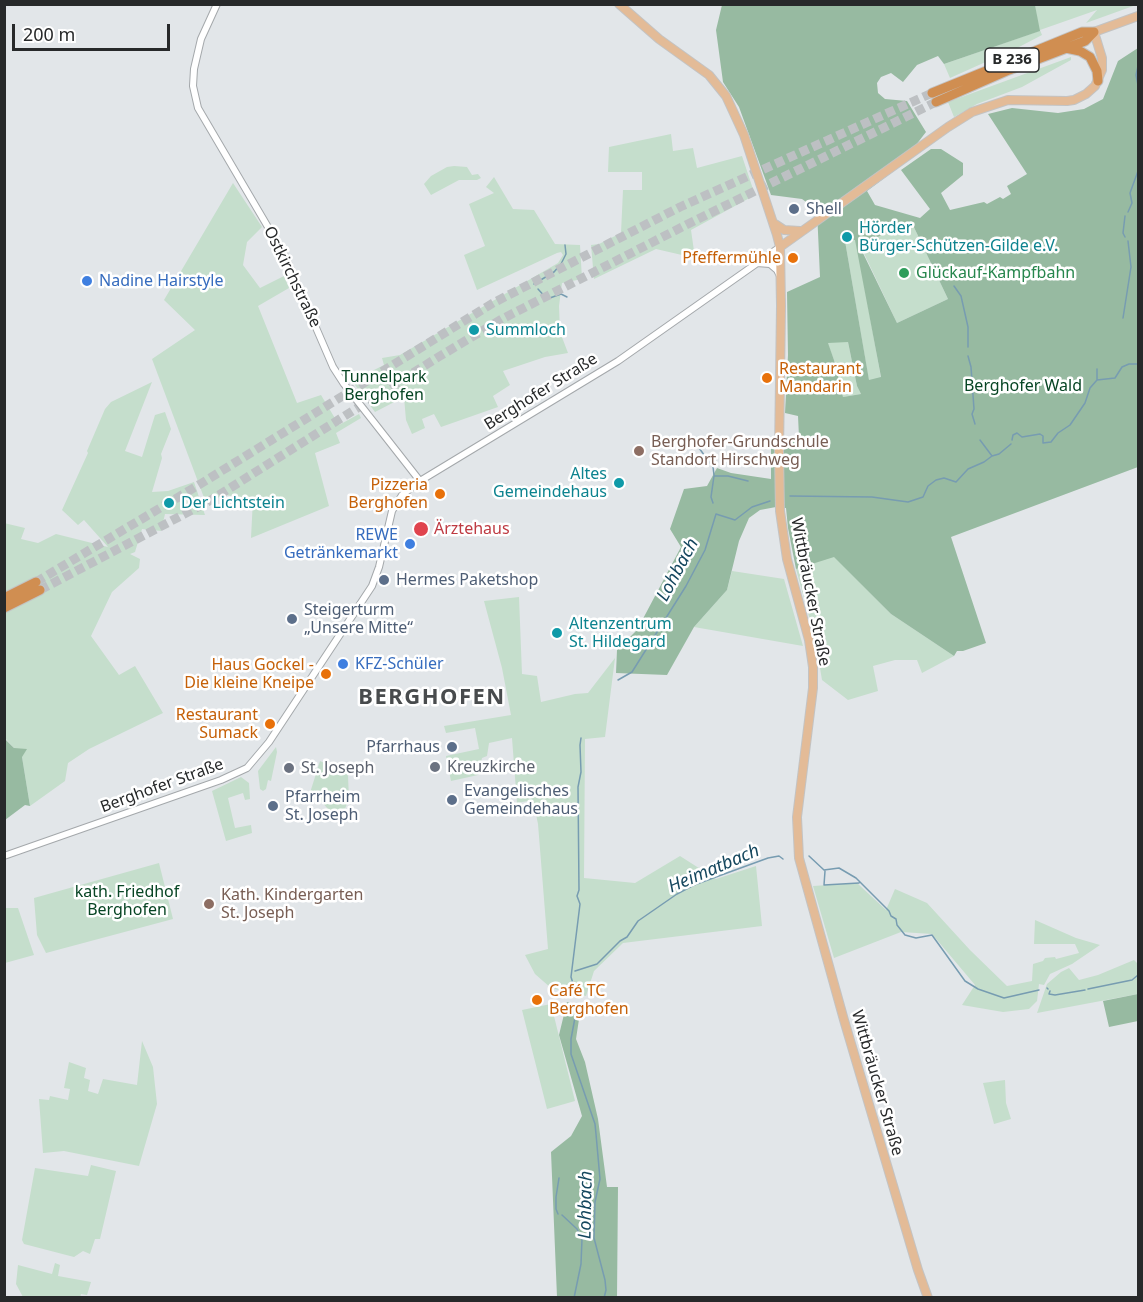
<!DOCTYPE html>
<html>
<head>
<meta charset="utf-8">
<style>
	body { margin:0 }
	#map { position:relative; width:1143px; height:1302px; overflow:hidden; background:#e2e6e9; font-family:"Noto Sans",sans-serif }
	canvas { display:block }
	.frame { position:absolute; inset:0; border:6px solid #27292a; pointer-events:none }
	.scale { position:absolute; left:12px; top:24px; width:158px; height:27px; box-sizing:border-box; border:3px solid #27292a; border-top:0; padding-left:8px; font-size:18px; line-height:21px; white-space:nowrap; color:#27292a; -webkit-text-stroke:4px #fff; paint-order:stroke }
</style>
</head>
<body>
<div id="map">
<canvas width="1143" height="1302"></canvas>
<div class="frame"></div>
<div class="scale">200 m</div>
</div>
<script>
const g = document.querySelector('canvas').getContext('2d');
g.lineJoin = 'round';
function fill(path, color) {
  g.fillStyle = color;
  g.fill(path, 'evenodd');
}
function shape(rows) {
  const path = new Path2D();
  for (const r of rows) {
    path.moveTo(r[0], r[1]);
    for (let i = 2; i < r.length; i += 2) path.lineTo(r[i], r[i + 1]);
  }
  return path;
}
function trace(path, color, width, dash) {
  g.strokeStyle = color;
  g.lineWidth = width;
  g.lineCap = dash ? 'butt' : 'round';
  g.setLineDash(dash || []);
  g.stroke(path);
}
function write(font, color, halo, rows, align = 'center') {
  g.font = font + ' "Noto Sans",sans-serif';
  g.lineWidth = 5;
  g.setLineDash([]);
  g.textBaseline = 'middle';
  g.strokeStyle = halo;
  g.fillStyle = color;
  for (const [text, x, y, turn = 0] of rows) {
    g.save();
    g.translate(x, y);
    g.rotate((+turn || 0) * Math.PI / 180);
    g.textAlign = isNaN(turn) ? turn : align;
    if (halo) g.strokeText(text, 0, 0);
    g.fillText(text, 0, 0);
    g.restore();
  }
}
const green = shape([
	[1035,5,1136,5,1086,23,1097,10,1040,30,1042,35,1019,47,950,78,944,64,1039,31],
	[1071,57,1071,60,1022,87,977,104,954,117,948,102],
	[671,134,673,151,693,148,697,168,742,156,755,195,691,230,695,258,656,249,594,279,591,245,599,244,621,233,623,190,642,190,642,172,608,172,609,147],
	[454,166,467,167,472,175,478,174,481,178,477,180,459,180,431,195,424,184,431,176,447,167],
	[494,177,513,209,534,210,555,244,580,245,582,279,562,283,559,306,560,332,568,353,545,357,503,371,510,385,493,396,498,407,441,427,434,414,422,419,425,428,412,434,406,420,404,397,375,412,352,381,384,365,382,358,400,355,558,263,563,255,561,252,557,253,477,290,464,255,485,246,469,204,494,193,486,187],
	[233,183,262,227,247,242,243,265,260,288,284,276,289,288,258,306,297,403,321,395,339,425,359,414,361,418,336,433,340,443,315,453,329,506,251,538,253,499,224,495,206,503,152,359,195,330,164,300],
	[911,221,948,299,897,323,860,245],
	[856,240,881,378,869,381,845,241],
	[827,342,848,342,857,386,861,394,843,397,834,360],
	[152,382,125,451,142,457,155,415,165,412,171,429,161,454,162,458,152,492,168,491,194,482,205,515,165,514,161,531,142,529,135,552,130,554,140,559,139,568,112,592,91,636,119,675,135,666,163,713,89,749,68,763,65,781,30,806,22,757,5,738,4,523,25,528,21,539,38,543,56,534,108,547,84,520,78,525,62,510,88,453,87,451,105,409,111,402],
	[834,556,891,614,954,656,922,673,917,660,895,660,873,666,878,691,848,700,822,680,815,638,796,569],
	[732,571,784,579,803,646,694,627,727,590],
	[519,597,522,674,537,676,541,702,575,694,588,693,615,658,605,737,585,739,584,878,635,883,680,856,716,879,756,866,762,926,623,943,594,971,586,996,551,988,535,974,525,955,548,949,538,824,533,800,517,803,512,738,489,743,487,756,482,758,478,775,451,781,446,756,479,749,475,728,446,733,444,726,511,715,502,668,484,601],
	[276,747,277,752,271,781,268,780,266,789,263,791,260,789,258,771],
	[320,761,345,772,348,776,349,799,344,811,335,817,320,800,309,796],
	[241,777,249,783,250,799,245,800,243,793,228,798,235,828,251,825,252,833,226,841,212,791],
	[159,863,173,919,46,953,37,935,34,898],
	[857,883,886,910,895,889,927,903,970,950,1007,986,1032,981,1033,964,1043,961,1045,958,1055,957,1056,959,1079,953,1075,944,1034,944,1035,920,1076,938,1100,945,1072,964,1050,974,1044,985,1039,984,1037,1001,1029,1009,1003,1012,962,1005,975,985,932,934,901,932,834,958,813,886],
	[5,908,18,908,34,955,5,963],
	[1134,960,1138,964,1138,994,1037,1013,1047,984,1061,972,1069,968,1079,980,1098,975],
	[551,1004,575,1101,547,1109,522,1010],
	[142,1041,153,1067,157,1104,139,1166,64,1151,43,1153,39,1099,49,1100,50,1096,68,1100,70,1089,64,1088,69,1062,86,1068,84,1078,90,1080,88,1091,98,1094,103,1079,137,1085],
	[1005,1080,1006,1103,1011,1119,994,1124,983,1083],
	[91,1165,116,1171,100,1239,95,1239,90,1254,83,1251,74,1257,24,1244,22,1240,35,1168,88,1176],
	[55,1263,60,1265,58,1276,91,1282,87,1295,81,1294,80,1298,23,1297,16,1284,18,1265,52,1274]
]);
const forest = shape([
	[722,5,1035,5,1040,31,944,64,938,56,917,65,903,82,891,73,881,77,877,83,878,93,885,99,907,101,926,132,899,167,867,191,875,205,920,218,930,209,901,170,931,149,941,149,963,163,963,175,941,193,950,210,984,202,987,204,1000,197,1003,199,1011,194,1007,186,1027,174,988,114,1012,108,1058,113,1084,109,1103,99,1118,61,1138,48,1138,467,951,537,986,643,963,651,957,651,954,656,891,614,834,557,796,569,788,528,786,508,776,507,760,510,749,518,739,541,727,590,694,627,667,675,616,673,617,650,637,630,681,547,670,529,684,489,707,486,717,468,731,473,771,479,771,449,799,437,798,416,785,413,788,355,787,292,820,277,817,210,802,199,771,195,739,107,723,82,716,30],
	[911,221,948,299,897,323,860,247,861,245],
	[855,240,881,377,869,380,845,241],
	[848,342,857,386,861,394,843,397,834,360,828,343],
	[4,738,14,748,27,749,22,757,30,806,25,805,5,820],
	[1138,994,1138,1021,1109,1027,1103,1001],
	[567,1002,581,1006,576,1039,585,1062,598,1119,607,1187,618,1187,617,1297,557,1297,551,1152,571,1136,582,1116,559,1035]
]);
const stream = shape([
	[1138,66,1136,75,1138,85],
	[1128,212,1132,203,1130,193,1138,171],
	[1125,237,1123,233,1125,216],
	[534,284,554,272,561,264,566,254,565,245],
	[954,286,961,296,968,327,968,347],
	[538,289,547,299,561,294,567,297],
	[1123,318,1131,267,1128,241],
	[968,356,971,367,974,409,972,414,975,424],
	[1097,369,1097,380],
	[980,440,992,456],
	[1012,440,1013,435,1017,433,1022,437,1040,434,1043,436,1043,443,1051,442,1058,433,1070,425,1085,403,1090,388,1097,380,1115,378,1122,367,1129,364,1138,364],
	[699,448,713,467,714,475],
	[790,496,872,497,908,502,923,497,928,486,936,480,944,478,956,482,968,469,984,462,992,456,999,454,1011,444],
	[713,503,711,497,714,476,728,476,748,481],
	[618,680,632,672,686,586,705,550,716,514,735,520,752,507,770,501],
	[809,856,824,870,839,868,856,878,889,911,891,916,896,919,897,925,905,935,916,938,932,935,965,981,978,989,1004,998,1039,990],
	[825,871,824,885,859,883],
	[575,971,597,964,620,941,627,937,638,921,677,894,694,885,768,858,779,856,783,859],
	[1047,988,1048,989],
	[1088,989,1132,980,1138,975],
	[1050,991,1049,994,1055,995,1085,990],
	[577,996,571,977,580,904,577,896,579,890,578,787,581,772,580,745,581,738],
	[577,1007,571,1039,571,1054,595,1124,596,1134,600,1179,595,1202,594,1238,605,1280,606,1290,604,1298],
	[558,1214,556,1209,556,1197,559,1178],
	[562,1215,577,1229,582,1239,581,1264,574,1298]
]);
const highwayTunnel = shape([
	[36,582,202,483,493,303,680,207,932,93],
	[40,590,211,500,440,356,502,319,688,224,936,102]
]);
const minor = shape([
	[217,4,201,39,194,69,193,86,198,108,285,256,333,367,344,384,420,481],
	[757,263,770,264,777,270,780,276],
	[4,856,221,780,247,768,269,742,372,586,379,567,392,511,402,495,420,481,618,361,780,247]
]);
const major = shape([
	[619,4,659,39,709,75,726,96,744,135,777,235,780,247,781,306,779,453,780,511,787,559,809,640,813,667,813,688,797,817,799,858,844,1020,918,1270,928,1298],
	[775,224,784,230,800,231],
	[780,247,948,127,972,112,1008,100,1067,101,1074,100,1086,94,1095,86,1102,70,1102,58,1094,32,1138,16]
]);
const highway = shape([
	[1066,48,1080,51,1090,57,1097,71,1098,81],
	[932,93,1082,32,1094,32],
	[936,102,1009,70,1085,41,1094,32],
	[4,598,36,582],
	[4,608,40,590]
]);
const markers = [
	[794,209,6,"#5c6f8a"],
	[847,237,6,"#0f9aa8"],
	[793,258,6,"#e8710a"],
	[904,273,6,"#2e9e5b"],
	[87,281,6,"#3f7fe0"],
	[474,330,6,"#0f9aa8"],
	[767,378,6,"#e8710a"],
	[639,451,6,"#8d6e63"],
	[619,483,6,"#0f9aa8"],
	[440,494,6,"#e8710a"],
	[169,503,6,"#0f9aa8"],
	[421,529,8,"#e0444e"],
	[410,544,6,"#3f7fe0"],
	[384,580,6,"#5c6f8a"],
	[292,619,6,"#5c6f8a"],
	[557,633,6,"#0f9aa8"],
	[343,664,6,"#3f7fe0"],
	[326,674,6,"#e8710a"],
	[270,724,6,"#e8710a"],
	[452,747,6,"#5c6f8a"],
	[435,767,6,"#6b7280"],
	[289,768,6,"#6b7280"],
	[452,800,6,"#5c6f8a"],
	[273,806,6,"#5c6f8a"],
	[209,904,6,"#8d6e63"],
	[537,1000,6,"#e8710a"]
];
const shields = [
	[1012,60,54]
];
const shieldNames = [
	["B 236",1012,60]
];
const serviceNames = [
	["Shell",806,209],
	["Hermes Paketshop",396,580],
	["Steigerturm",304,610],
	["„Unsere Mitte“",304,628],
	["Pfarrhaus",440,747,"right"],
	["Evangelisches",464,791],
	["Gemeindehaus",464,809],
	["Pfarrheim",285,797],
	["St. Joseph",285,815]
];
const cultureNames = [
	["Hörder",859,228],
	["Bürger-Schützen-Gilde e.V.",859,246],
	["Summloch",486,330],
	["Altes",607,474,"right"],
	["Gemeindehaus",607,492,"right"],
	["Der Lichtstein",181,503],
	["Altenzentrum",569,624],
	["St. Hildegard",569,642]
];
const foodNames = [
	["Pfeffermühle",781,258],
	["Restaurant",779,369,"left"],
	["Mandarin",779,387,"left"],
	["Pizzeria",428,485],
	["Berghofen",428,503],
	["Haus Gockel -",314,665],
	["Die kleine Kneipe",314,683],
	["Restaurant",258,715],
	["Sumack",258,733],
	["Café TC",549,991,"left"],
	["Berghofen",549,1009,"left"]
];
const leisureNames = [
	["Glückauf-Kampfbahn",916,273]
];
const streetNames = [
	["Ostkirchstraße",292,277,64],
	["Berghofer Straße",541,392,-32],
	["Wittbräucker Straße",810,592,79],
	["Berghofer Straße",162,786,-20],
	["Wittbräucker Straße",877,1083,74]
];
const shopNames = [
	["Nadine Hairstyle",99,281],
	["REWE",398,535,"right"],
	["Getränkemarkt",398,553,"right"],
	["KFZ-Schüler",355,664]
];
const parkNames = [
	["Tunnelpark",384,377],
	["Berghofen",384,395],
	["Berghofer Wald",1023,386],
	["kath. Friedhof",127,892],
	["Berghofen",127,910]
];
const educationNames = [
	["Berghofer-Grundschule",651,442],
	["Standort Hirschweg",651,460],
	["Kath. Kindergarten",221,895],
	["St. Joseph",221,913]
];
const healthNames = [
	["Ärztehaus",434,529]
];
const worshipNames = [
	["Kreuzkirche",447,767],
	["St. Joseph",301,768]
];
const waterNames = [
	["Lohbach",678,570,-62],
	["Heimatbach",714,869,-23],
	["Lohbach",586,1205,-89]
];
const districtNames = [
	["BERGHOFEN",432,698]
];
fill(green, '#c5decc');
fill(forest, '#97baa1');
trace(stream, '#779cb1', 1.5);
trace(highwayTunnel, '#bdc0c3', 9, [9, 4.5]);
trace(minor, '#a4a8ab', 8);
trace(major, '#c3c3c3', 10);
trace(highway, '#c3c3c3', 11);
trace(minor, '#fff', 6);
trace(major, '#e3bb97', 8);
trace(highway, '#d08e51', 9);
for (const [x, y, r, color] of markers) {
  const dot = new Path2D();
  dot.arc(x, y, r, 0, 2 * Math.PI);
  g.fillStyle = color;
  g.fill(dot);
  trace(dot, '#fff', 2);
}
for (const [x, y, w] of shields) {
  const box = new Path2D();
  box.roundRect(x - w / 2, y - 12, w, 24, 4.5);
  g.fillStyle = '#fff';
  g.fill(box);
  trace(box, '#27292a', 1.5);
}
write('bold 15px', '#27292a', null, shieldNames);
write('16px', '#4e5e75', '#fff', serviceNames, 'left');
write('16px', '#0d838f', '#fff', cultureNames, 'left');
write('16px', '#c56008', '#fff', foodNames, 'right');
write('16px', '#27864d', '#fff', leisureNames, 'left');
write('16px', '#27292a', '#fff', streetNames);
write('16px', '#366cbe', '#fff', shopNames, 'left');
write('16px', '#074524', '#fff', parkNames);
write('16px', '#785e54', '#fff', educationNames, 'left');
write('16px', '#be3a42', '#fff', healthNames, 'left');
write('16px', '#5b616d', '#fff', worshipNames, 'left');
write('italic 18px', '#15475e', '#fff', waterNames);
g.letterSpacing = '1.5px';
write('bold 22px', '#484b4d', '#fff', districtNames);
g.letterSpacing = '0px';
</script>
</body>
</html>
